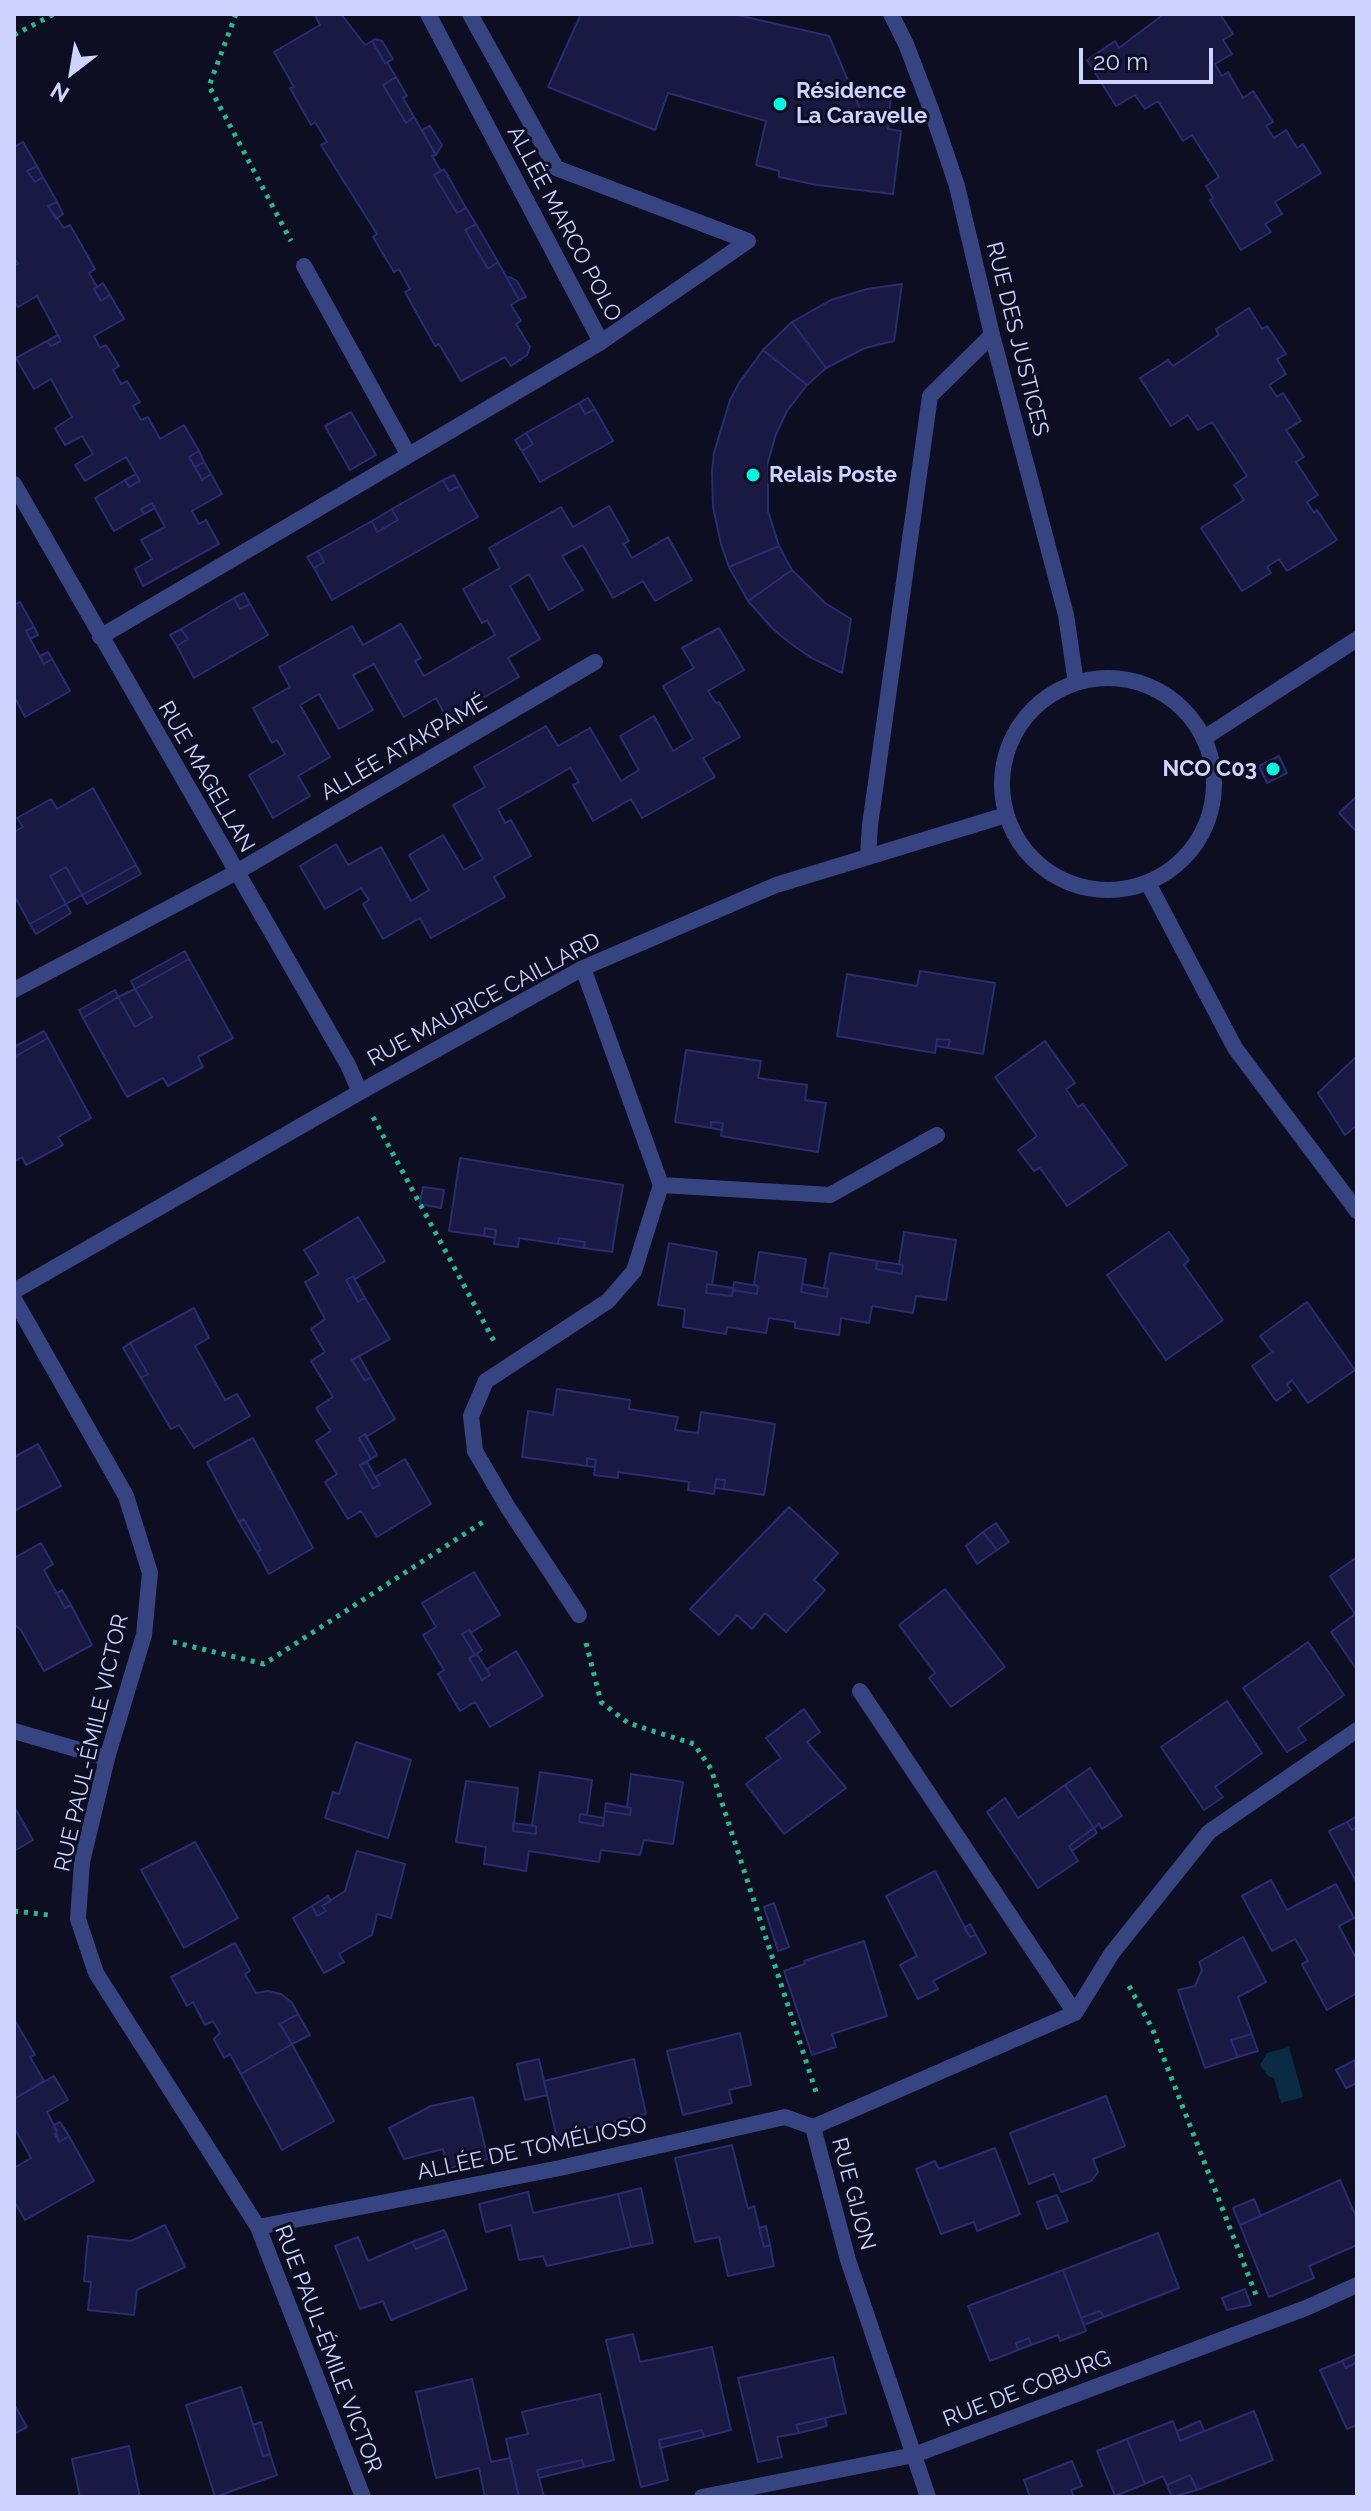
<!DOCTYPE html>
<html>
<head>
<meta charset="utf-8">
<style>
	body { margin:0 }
	#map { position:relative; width:1371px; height:2511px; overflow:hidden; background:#0d0e22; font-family:Raleway,sans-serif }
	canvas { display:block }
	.frame { position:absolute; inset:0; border:16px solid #ced3ff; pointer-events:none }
	.north { position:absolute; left:32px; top:32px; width:80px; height:80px; -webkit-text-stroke:6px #0d0e22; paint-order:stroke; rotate:211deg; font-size:22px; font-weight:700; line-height:32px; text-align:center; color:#ced3ff }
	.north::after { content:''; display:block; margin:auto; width:28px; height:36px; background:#ced3ff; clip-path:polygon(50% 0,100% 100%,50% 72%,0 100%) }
	.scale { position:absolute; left:1079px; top:48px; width:134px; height:36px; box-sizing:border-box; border:4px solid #ced3ff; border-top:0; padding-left:10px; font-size:24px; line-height:28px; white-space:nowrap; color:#ced3ff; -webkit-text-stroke:6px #0d0e22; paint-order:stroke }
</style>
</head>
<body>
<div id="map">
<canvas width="1371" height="2511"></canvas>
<div class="frame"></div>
<div class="north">N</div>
<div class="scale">20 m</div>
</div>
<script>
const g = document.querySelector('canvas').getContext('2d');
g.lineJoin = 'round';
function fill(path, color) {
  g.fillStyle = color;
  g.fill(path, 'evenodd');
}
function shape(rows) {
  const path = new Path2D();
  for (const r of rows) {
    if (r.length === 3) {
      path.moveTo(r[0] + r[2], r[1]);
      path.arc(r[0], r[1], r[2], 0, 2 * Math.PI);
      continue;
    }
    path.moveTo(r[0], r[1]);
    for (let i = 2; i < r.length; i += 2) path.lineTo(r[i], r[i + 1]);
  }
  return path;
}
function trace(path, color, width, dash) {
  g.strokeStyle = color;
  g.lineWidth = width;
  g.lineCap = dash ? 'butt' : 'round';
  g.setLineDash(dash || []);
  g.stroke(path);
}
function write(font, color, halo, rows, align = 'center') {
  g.font = font + ' Raleway,sans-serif';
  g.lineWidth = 6;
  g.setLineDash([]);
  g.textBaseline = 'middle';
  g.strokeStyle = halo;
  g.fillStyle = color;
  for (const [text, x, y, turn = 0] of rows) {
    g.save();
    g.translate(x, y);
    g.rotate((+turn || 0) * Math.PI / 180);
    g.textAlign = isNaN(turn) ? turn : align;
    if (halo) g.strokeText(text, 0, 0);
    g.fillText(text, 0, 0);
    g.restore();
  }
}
const water = shape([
	[1289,2047,1303,2097,1281,2103,1274,2078,1268,2076,1260,2065,1267,2053]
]);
const building = shape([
	[317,14,341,14,365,45,372,41,385,63,387,62,396,77,383,85,406,123,414,117,436,155,432,156,441,171,434,175,457,213,466,208,476,224,465,230,488,269,498,262,507,278,519,300,511,305,521,321,516,324,530,347,527,355,511,366,505,357,461,381,439,344,435,346,405,292,410,289,399,269,394,272,373,237,377,234,321,145,327,142,315,122,311,125,290,88,294,87,274,52,320,25,315,15,317,14],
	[581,14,733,14,829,36,864,118,889,121,888,129,901,131,893,194,817,185,779,177,779,171,756,165,766,121,668,93,655,130,548,87,581,14],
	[1164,14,1220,14,1233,34,1223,40,1232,54,1215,64,1222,76,1228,72,1243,98,1253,91,1273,122,1266,126,1274,138,1286,130,1297,148,1303,144,1321,173,1275,202,1282,214,1265,224,1271,232,1241,250,1210,200,1213,198,1206,186,1219,177,1192,135,1183,141,1158,101,1145,109,1135,95,1116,106,1087,60,1115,41,1119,48,1164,14],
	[375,39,382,41,393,59,385,63,372,41,375,39],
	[396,77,407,96,403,98,414,117,406,123,383,85,396,77],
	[851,87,891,91,889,121,864,118,851,87],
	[430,126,442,145,436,155,422,130,430,126],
	[23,142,37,166,27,171,35,182,43,177,57,202,48,206,64,228,70,225,95,269,89,273,97,287,94,289,101,301,110,295,124,319,94,336,100,348,106,345,119,366,113,370,121,384,127,381,140,402,133,406,141,420,148,417,160,439,184,425,199,451,189,457,202,480,211,474,222,494,192,511,199,524,206,520,219,544,143,586,135,569,152,559,141,540,165,527,152,503,141,509,144,514,114,531,95,498,125,480,129,487,140,481,126,457,85,481,75,465,93,454,82,436,65,445,55,428,72,417,51,379,34,389,16,358,47,341,51,346,61,341,37,296,18,307,14,301,14,266,18,264,14,257,14,147,23,142],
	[37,166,43,177,35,182,27,171,37,166],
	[444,169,466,208,457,213,434,175,444,169],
	[57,202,63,214,56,219,48,206,57,202],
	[476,224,498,262,488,269,465,230,476,224],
	[510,277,517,281,526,297,519,300,507,278,510,277],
	[103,283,110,295,101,301,94,289,103,283],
	[902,284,894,341,865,348,826,368,792,322,831,300,867,289,902,284],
	[1249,308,1262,329,1267,326,1286,354,1277,359,1286,374,1269,385,1277,397,1283,393,1301,421,1286,430,1304,457,1296,462,1318,495,1307,502,1314,513,1317,510,1337,540,1287,571,1279,559,1267,567,1271,573,1242,591,1201,528,1244,500,1234,485,1247,476,1212,422,1198,430,1188,415,1171,426,1140,378,1168,360,1173,366,1219,335,1216,329,1249,308],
	[792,322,826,368,807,385,763,350,792,322],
	[58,335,61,341,51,346,47,341,58,335],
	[763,350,807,385,787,411,776,434,768,462,768,511,779,546,729,567,721,544,713,507,712,471,714,453,730,400,739,383,763,350],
	[588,398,595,409,585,414,579,403,588,398],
	[579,403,585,414,595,409,613,441,540,482,522,451,533,444,526,433,579,403],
	[351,412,376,455,350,470,325,426,351,412],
	[526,433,533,444,522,451,515,440,526,433],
	[199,451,204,462,195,467,189,457,199,451],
	[204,462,211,474,202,480,195,467,204,462],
	[136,474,140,481,129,487,125,480,136,474],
	[454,475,460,486,449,491,443,480,454,475],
	[443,480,449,491,460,486,478,517,332,600,314,568,324,562,318,551,372,521,377,532,398,520,392,509,443,480],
	[152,503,155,508,144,514,141,509,152,503],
	[609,506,629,541,624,544,632,558,668,537,692,580,655,601,643,581,613,598,583,545,562,556,583,590,549,610,529,574,510,586,540,639,508,658,519,677,447,719,436,698,404,717,374,664,353,675,373,710,339,729,319,694,300,705,330,757,298,776,310,796,273,818,249,775,285,754,277,740,272,743,253,708,290,687,279,667,352,626,363,645,401,624,421,658,415,661,424,676,495,635,487,620,482,623,463,589,500,568,489,548,561,507,573,527,609,506],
	[392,509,398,520,377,532,372,521,392,509],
	[779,546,792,570,748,601,729,567,779,546],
	[318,551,324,562,314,568,307,557,318,551],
	[792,570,825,603,851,619,842,673,810,657,790,643,774,630,748,601,792,570],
	[244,593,250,604,240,609,234,598,244,593],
	[234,598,240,609,250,604,268,635,194,678,177,646,188,639,181,629,234,598],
	[20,602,34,627,26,631,30,639,44,664,52,659,70,691,25,717,14,696,14,605,20,602],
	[34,627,38,635,30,639,26,631,34,627],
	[719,628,744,670,708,691,716,703,719,702,740,737,703,758,715,777,642,818,631,799,593,821,573,785,579,782,570,768,498,809,505,823,511,820,531,856,494,877,505,897,431,938,420,918,383,939,363,904,369,900,361,888,325,909,300,866,336,844,348,865,381,847,411,901,429,890,409,855,443,835,464,870,483,859,453,805,485,787,474,767,546,726,558,746,590,728,621,781,639,770,620,736,654,716,673,751,693,739,663,686,694,668,682,648,719,628],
	[181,629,188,639,177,646,170,635,181,629],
	[48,652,52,659,44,664,40,656,48,652],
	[1279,756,1287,773,1267,783,1259,766,1279,756],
	[93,788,136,865,82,895,66,867,50,876,66,904,30,924,14,895,14,832,23,827,17,818,51,799,57,809,93,788],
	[1357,796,1357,832,1339,813,1357,796],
	[136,865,141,874,87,904,82,895,136,865],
	[66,867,82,895,66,904,50,876,66,867],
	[66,904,71,913,36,934,30,924,66,904],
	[185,951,189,959,135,989,131,981,185,951],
	[189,959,233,1038,198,1057,203,1067,168,1086,163,1078,127,1097,83,1018,118,997,135,1027,152,1017,135,989,189,959],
	[920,971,995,983,983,1054,948,1048,950,1040,937,1039,935,1053,837,1036,847,974,917,986,920,971],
	[135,989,152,1017,135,1027,118,997,135,989],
	[115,990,118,997,83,1018,79,1010,115,990],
	[44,1031,48,1038,14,1057,14,1047,44,1031],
	[48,1038,91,1118,58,1137,63,1145,26,1165,22,1157,14,1162,14,1057,48,1038],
	[937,1039,950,1040,948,1048,936,1046,937,1039],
	[1045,1041,1075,1083,1066,1089,1078,1107,1083,1104,1127,1165,1067,1206,1040,1168,1034,1171,1018,1150,1037,1136,995,1077,1045,1041],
	[686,1050,761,1061,758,1078,807,1085,805,1100,826,1103,818,1152,721,1136,723,1123,711,1122,711,1128,675,1122,686,1050],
	[1357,1056,1357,1125,1345,1135,1318,1093,1357,1056],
	[711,1122,723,1123,722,1130,711,1128,711,1122],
	[460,1158,623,1185,612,1252,584,1248,585,1242,559,1238,558,1244,519,1238,518,1247,494,1244,496,1230,485,1228,484,1236,449,1231,460,1158],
	[423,1187,444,1190,441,1208,420,1204,423,1187],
	[358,1217,385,1261,355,1279,353,1276,346,1280,358,1302,365,1298,390,1339,352,1360,365,1381,371,1377,395,1419,366,1437,365,1434,359,1438,371,1459,360,1465,373,1488,380,1485,375,1477,405,1459,431,1504,377,1537,361,1511,348,1519,325,1482,337,1474,316,1441,331,1431,316,1408,333,1397,311,1361,325,1352,311,1329,325,1319,305,1282,319,1274,304,1250,358,1217],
	[485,1228,496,1230,495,1238,484,1236,485,1228],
	[904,1232,956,1240,946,1300,916,1296,913,1313,872,1306,869,1323,841,1318,839,1335,795,1328,795,1322,769,1318,766,1333,727,1327,726,1334,683,1327,685,1309,658,1305,669,1243,717,1252,712,1285,707,1284,706,1293,732,1296,733,1290,757,1294,758,1286,754,1284,759,1252,806,1259,801,1292,827,1297,828,1289,824,1288,830,1253,877,1261,876,1269,902,1274,903,1265,899,1264,904,1232],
	[1169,1232,1189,1260,1184,1265,1223,1320,1166,1360,1107,1275,1169,1232],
	[559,1238,585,1242,584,1248,558,1244,559,1238],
	[877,1261,903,1265,902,1274,876,1269,877,1261],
	[353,1276,365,1298,358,1302,346,1280,353,1276],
	[734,1282,758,1286,757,1294,733,1290,734,1282],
	[707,1284,733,1288,732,1296,706,1293,707,1284],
	[802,1284,828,1289,827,1297,801,1292,802,1284],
	[1307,1302,1355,1370,1308,1403,1292,1380,1287,1385,1291,1390,1276,1401,1252,1366,1272,1352,1260,1336,1307,1302],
	[194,1308,209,1338,195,1346,225,1400,237,1394,250,1416,194,1448,179,1425,171,1429,141,1378,148,1374,130,1343,194,1308],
	[130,1343,148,1374,141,1378,123,1348,130,1343],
	[359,1356,371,1377,365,1381,352,1360,359,1356],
	[557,1389,630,1400,629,1409,678,1417,675,1430,698,1433,701,1412,775,1424,764,1495,724,1489,725,1480,716,1479,714,1494,688,1490,689,1482,618,1472,618,1478,594,1475,596,1460,587,1458,587,1466,522,1457,528,1411,553,1415,557,1389],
	[365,1434,377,1455,371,1459,359,1438,365,1434],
	[253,1438,313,1548,269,1574,257,1552,261,1550,244,1519,239,1522,207,1462,253,1438],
	[38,1444,61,1486,14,1511,14,1457,38,1444],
	[587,1458,596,1460,595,1467,587,1466,587,1458],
	[367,1462,380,1485,373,1488,360,1465,367,1462],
	[716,1479,725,1480,724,1489,715,1488,716,1479],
	[789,1507,838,1553,814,1580,825,1590,786,1632,765,1613,752,1629,737,1615,719,1635,690,1609,789,1507],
	[244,1519,261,1550,257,1552,239,1522,244,1519],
	[996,1523,1009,1542,997,1550,983,1532,996,1523],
	[983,1532,997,1550,977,1564,966,1546,983,1532],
	[41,1543,53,1564,44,1570,65,1608,71,1605,92,1645,44,1671,21,1630,14,1624,14,1558,41,1543],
	[1357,1557,1357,1670,1331,1632,1355,1614,1330,1576,1357,1557],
	[474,1572,500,1615,472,1632,469,1630,462,1634,475,1655,469,1658,482,1680,490,1675,487,1669,516,1651,543,1696,490,1727,475,1702,460,1711,438,1674,444,1670,423,1635,436,1627,422,1603,474,1572],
	[945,1589,1005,1667,951,1707,929,1678,935,1673,899,1625,945,1589],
	[62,1590,71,1605,65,1608,57,1593,62,1590],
	[469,1630,482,1650,475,1655,462,1634,469,1630],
	[1308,1642,1344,1695,1298,1728,1306,1740,1287,1752,1243,1688,1308,1642],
	[477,1654,490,1675,482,1680,469,1658,477,1654],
	[1227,1701,1262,1753,1215,1787,1223,1797,1204,1810,1161,1747,1227,1701],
	[804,1709,820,1732,807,1742,846,1788,784,1834,746,1784,781,1758,766,1738,804,1709],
	[356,1742,411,1760,388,1838,325,1818,333,1792,339,1794,356,1742],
	[1090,1768,1122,1816,1102,1829,1099,1824,1094,1828,1065,1785,1090,1768],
	[540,1772,592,1780,587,1815,580,1814,579,1822,603,1826,605,1811,630,1815,631,1808,627,1807,631,1774,683,1782,673,1844,644,1840,640,1855,601,1850,599,1862,529,1851,526,1871,484,1864,486,1847,456,1842,466,1781,518,1788,513,1831,536,1834,536,1826,532,1826,540,1772],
	[1065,1785,1094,1828,1069,1846,1078,1861,1038,1888,987,1812,1005,1798,1018,1818,1065,1785],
	[606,1803,631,1808,630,1815,605,1811,606,1803],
	[15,1808,33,1840,14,1851,14,1809,15,1808],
	[580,1814,604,1818,603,1826,579,1822,580,1814],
	[1357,1816,1357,1827,1352,1830,1347,1822,1357,1816],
	[1347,1822,1352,1830,1357,1827,1357,1883,1329,1831,1347,1822],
	[513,1823,536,1826,536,1834,513,1831,513,1823],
	[1094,1828,1097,1833,1072,1851,1069,1846,1094,1828],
	[195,1842,238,1918,184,1948,141,1870,195,1842],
	[357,1851,405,1864,391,1918,377,1914,372,1935,339,1954,344,1962,324,1973,293,1918,312,1906,317,1916,326,1911,322,1906,345,1891,357,1851],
	[935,1871,970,1937,976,1935,986,1953,933,1981,938,1989,918,1999,900,1965,917,1956,886,1896,935,1871],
	[1271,1880,1287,1910,1336,1884,1354,1918,1339,1926,1357,1960,1357,1993,1327,2010,1302,1964,1308,1961,1295,1939,1272,1951,1242,1896,1271,1880],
	[328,1896,331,1901,322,1906,326,1911,317,1916,312,1906,328,1896],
	[774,1903,789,1947,778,1951,764,1907,774,1903],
	[970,1924,976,1935,970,1937,964,1928,970,1924],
	[1243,1937,1266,1982,1238,1997,1252,2034,1231,2040,1238,2057,1205,2068,1178,1990,1195,1986,1202,1970,1199,1962,1243,1937],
	[864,1941,887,2016,832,2034,836,2047,812,2055,784,1971,805,1964,804,1961,864,1941],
	[235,1943,250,1971,245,1974,256,1993,268,1991,281,1994,292,2003,298,2014,280,2024,292,2044,241,2074,230,2054,224,2058,214,2039,220,2033,213,2021,205,2025,193,2002,187,2006,171,1977,235,1943],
	[298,2014,310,2035,292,2044,280,2024,298,2014],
	[14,2019,35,2055,30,2057,44,2081,14,2099,14,2019],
	[740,2033,751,2085,729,2090,732,2103,683,2115,667,2051,740,2033],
	[1252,2034,1258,2051,1238,2057,1231,2040,1252,2034],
	[292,2044,334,2121,282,2150,241,2074,292,2044],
	[539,2059,547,2095,525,2100,517,2064,539,2059],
	[634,2059,646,2114,582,2129,583,2137,558,2143,544,2081,634,2059],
	[1355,2060,1357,2083,1346,2088,1336,2070,1355,2060],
	[54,2076,68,2100,47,2112,57,2131,55,2134,59,2142,69,2136,94,2181,25,2220,14,2201,14,2168,31,2158,14,2127,14,2099,54,2076],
	[1106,2096,1125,2146,1093,2159,1098,2172,1091,2181,1061,2192,1054,2174,1029,2184,1010,2133,1106,2096],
	[473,2097,488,2159,448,2169,443,2149,404,2159,389,2128,431,2106,473,2097],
	[60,2122,69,2136,59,2142,54,2125,60,2122],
	[732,2145,748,2209,754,2206,764,2247,770,2245,774,2266,728,2276,719,2237,695,2242,675,2158,732,2145],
	[995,2148,1020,2214,977,2231,974,2222,941,2234,916,2169,935,2161,939,2169,995,2148],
	[1340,2180,1357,2219,1357,2245,1309,2266,1314,2278,1269,2297,1240,2225,1340,2180],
	[641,2188,653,2243,631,2247,618,2194,641,2188],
	[528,2192,533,2213,618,2194,631,2247,547,2266,543,2256,519,2260,511,2225,486,2232,479,2204,528,2192],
	[1057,2195,1068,2221,1047,2229,1037,2202,1057,2195],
	[1254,2199,1261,2216,1240,2225,1233,2208,1254,2199],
	[165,2225,185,2267,137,2290,134,2315,88,2310,91,2282,84,2281,88,2236,131,2241,165,2225],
	[766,2226,770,2245,764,2247,759,2228,766,2226],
	[444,2230,447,2236,416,2249,412,2242,444,2230],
	[1158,2233,1179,2288,1104,2317,1100,2311,1081,2318,1063,2270,1158,2233],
	[447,2236,467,2289,391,2320,383,2301,360,2309,335,2246,358,2237,368,2261,412,2242,416,2249,447,2236],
	[1063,2270,1086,2331,1060,2341,1058,2335,1031,2345,1029,2338,1016,2343,1018,2350,990,2361,968,2306,1063,2270],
	[1245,2289,1251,2305,1227,2310,1222,2298,1245,2289],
	[1100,2311,1104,2317,1084,2325,1081,2318,1100,2311],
	[633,2334,640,2362,712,2347,731,2430,704,2437,702,2430,659,2440,668,2480,641,2487,606,2340,633,2334],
	[1029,2338,1031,2345,1018,2350,1016,2343,1029,2338],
	[1357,2354,1357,2362,1346,2368,1342,2361,1357,2354],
	[833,2357,846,2413,796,2425,799,2433,777,2437,782,2457,758,2462,738,2378,833,2357],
	[1342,2361,1346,2368,1357,2362,1357,2425,1347,2429,1320,2370,1342,2361],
	[472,2379,491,2462,510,2458,519,2497,485,2497,479,2468,436,2478,416,2392,472,2379],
	[241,2387,263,2456,270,2454,277,2475,215,2497,186,2405,241,2387],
	[600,2394,614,2460,584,2467,582,2460,537,2470,544,2497,519,2497,506,2439,528,2434,522,2412,600,2394],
	[14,2404,27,2427,14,2434,14,2404],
	[1254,2411,1273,2460,1197,2490,1190,2475,1167,2485,1163,2476,1145,2484,1127,2439,1173,2421,1180,2441,1254,2411],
	[825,2418,827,2426,799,2433,796,2425,825,2418],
	[1200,2421,1204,2431,1180,2441,1177,2431,1200,2421],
	[261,2422,270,2454,263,2456,253,2425,261,2422],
	[702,2430,704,2437,660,2448,659,2440,702,2430],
	[1127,2439,1145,2484,1115,2496,1097,2451,1127,2439],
	[129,2446,140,2497,80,2497,72,2459,129,2446],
	[582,2460,584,2467,539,2478,537,2470,582,2460],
	[1072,2461,1082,2486,1071,2490,1074,2497,1030,2497,1024,2480,1072,2461],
	[1190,2475,1197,2490,1172,2497,1167,2485,1190,2475]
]);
const path = shape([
	[236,14,209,86,291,241],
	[14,35,54,14],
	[373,1117,494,1341],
	[173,1642,264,1664,483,1522],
	[586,1643,601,1702,628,1723,694,1744,711,1769,817,2095],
	[14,1911,49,1915],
	[1129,1986,1152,2028,1256,2295]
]);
const service = shape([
	[868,857,870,825,930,396,992,335]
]);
const minor = shape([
	[470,14,556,168,748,241,601,342],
	[304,266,408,454],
	[14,484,348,1065,360,1092],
	[100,637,601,342,428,14],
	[14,990,235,873,595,662],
	[661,1185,830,1195,937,1135],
	[14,1291,360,1092,583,968,776,885,1006,815],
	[14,1299,126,1496,150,1573,144,1635,107,1758,82,1862,78,1919,96,1973,258,2227,363,2497],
	[579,1615,507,1506,475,1451,471,1416,486,1381,608,1301,634,1271,661,1185,583,968],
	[860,1691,1075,2013],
	[14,1731,107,1758],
	[258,2227,560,2168,785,2117,813,2127],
	[702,2497,914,2455,1306,2308,1357,2285],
	[928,2497,848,2260,813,2127,1075,2013,1112,1953,1209,1832,1357,1730]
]);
const tertiary = shape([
	[891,14,906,44,932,112,957,186,992,335,1066,615,1076,683],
	[1108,784,106],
	[1204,738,1357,639],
	[1148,883,1235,1048,1357,1211]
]);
const markers = [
	[780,104,8,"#00f9de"],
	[753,475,8,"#00f9de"],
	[1273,769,8,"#00f9de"]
];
const poiNames = [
	["Résidence",796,91],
	["La Caravelle",796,116],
	["Relais Poste",769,475],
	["NCO C03",1257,769,"right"]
];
const streetNames = [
	["ALLÉE MARCO POLO",564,224,62],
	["RUE DES JUSTICES",1017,339,76],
	["ALLÉE ATAKPAMÉ",404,748,-30],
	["RUE MAGELLAN",206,777,60],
	["RUE MAURICE CAILLARD",484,1000,-28],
	["RUE PAUL-ÉMILE VICTOR",92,1743,-77],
	["ALLÉE DE TOMÉLIOSO",532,2149,-12],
	["RUE GIJON",853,2194,75],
	["RUE PAUL-ÉMILE VICTOR",328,2349,69],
	["RUE DE COBURG",1027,2389,-21]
];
fill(water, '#0a2b44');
fill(building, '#191944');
trace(building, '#2a2b70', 2);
trace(path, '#2bb690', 5, [4, 6]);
trace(service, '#374482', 16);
trace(minor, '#374482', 16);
trace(tertiary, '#374482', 16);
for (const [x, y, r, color] of markers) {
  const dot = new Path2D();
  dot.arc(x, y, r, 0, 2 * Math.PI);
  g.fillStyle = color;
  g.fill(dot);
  trace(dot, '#0d0e22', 3);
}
write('bold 22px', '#ced3ff', '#0d0e22', poiNames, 'left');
write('22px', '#ced3ff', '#0d0e22', streetNames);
</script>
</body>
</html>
